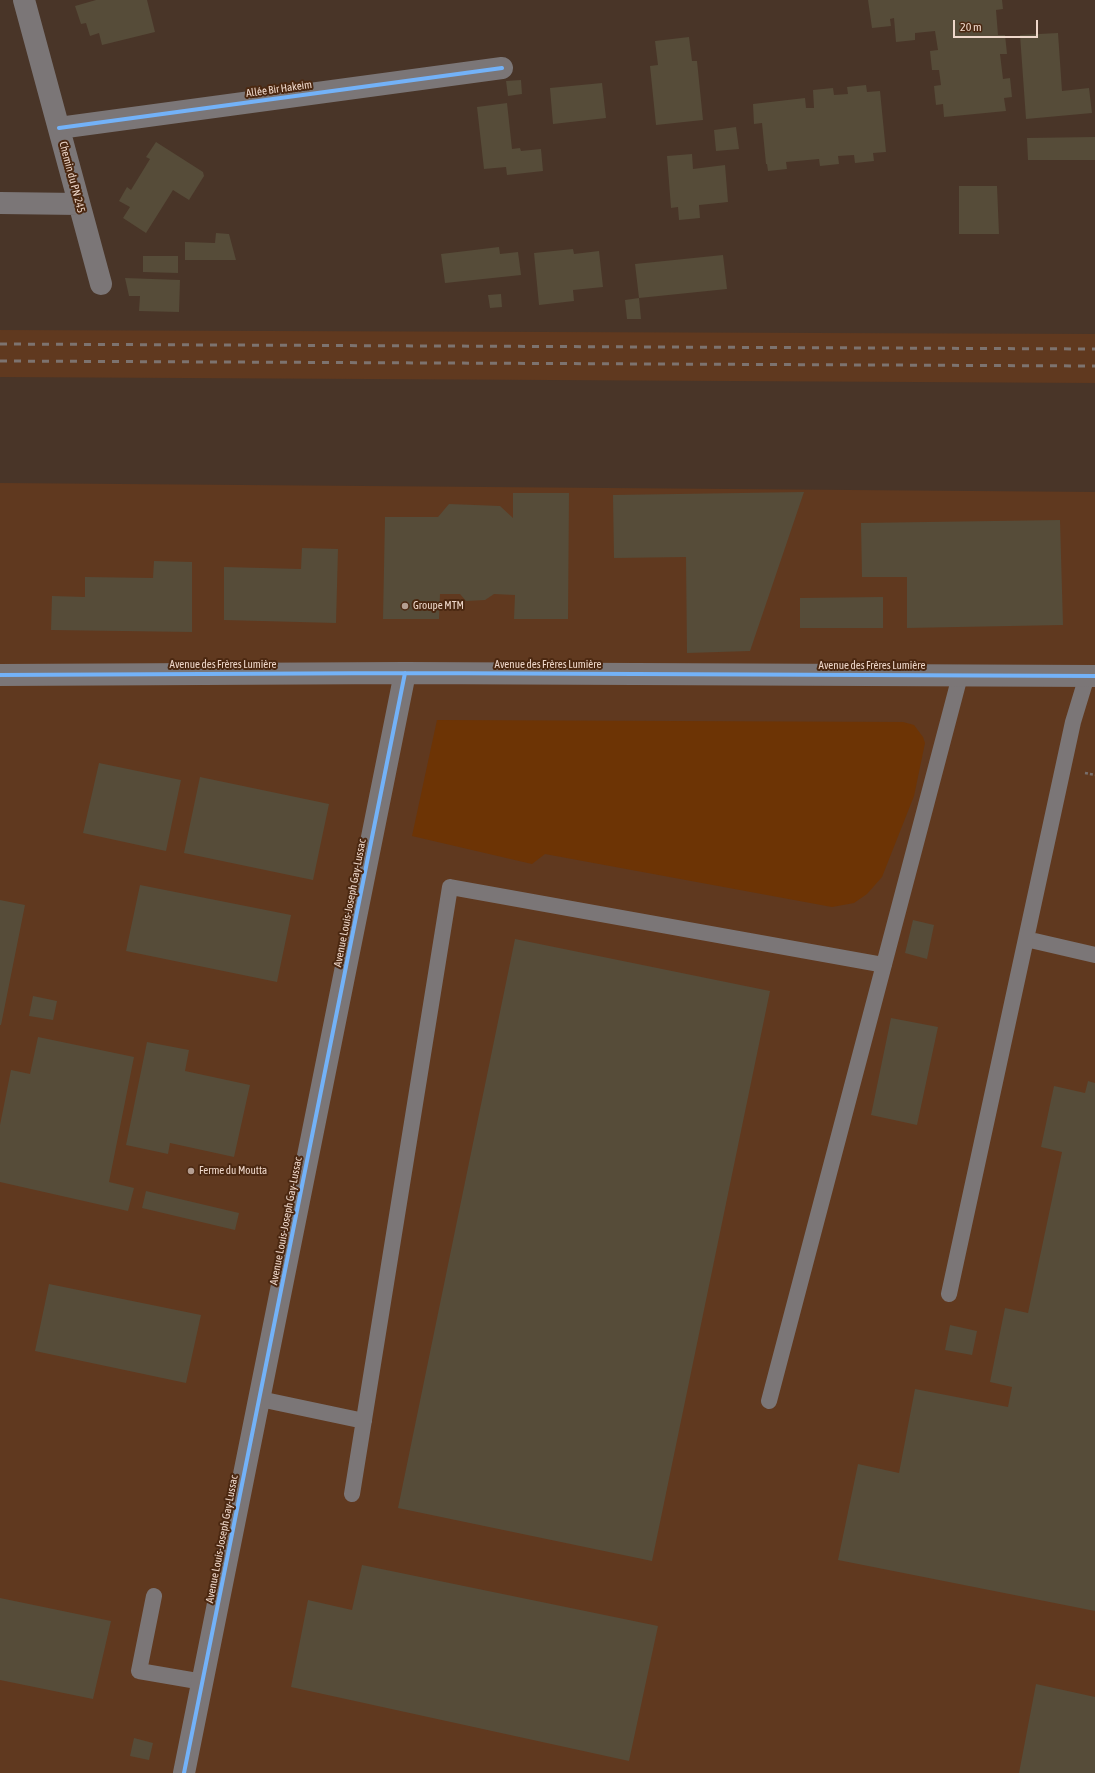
<!DOCTYPE html>
<html>
<head>
<meta charset="utf-8">
<style>
	body { margin:0 }
	#map { position:relative; width:1095px; height:1773px; overflow:hidden; background:#493528; font-family:"Asap Condensed",sans-serif }
	canvas { display:block }
	.scale { position:absolute; left:953px; top:20px; width:85px; height:18px; box-sizing:border-box; border:2px solid #eed7ca; border-top:0; padding-left:5px; font-size:12px; line-height:14px; white-space:nowrap; color:#eed7ca; -webkit-text-stroke:3px #4b2811; paint-order:stroke }
</style>
</head>
<body>
<div id="map">
<canvas width="1095" height="1773"></canvas>
<div class="scale">20 m</div>
</div>
<script>
const g = document.querySelector('canvas').getContext('2d');
g.lineJoin = 'round';
function fill(path, color) {
  g.fillStyle = color;
  g.fill(path, 'evenodd');
}
function shape(rows) {
  const path = new Path2D();
  for (const r of rows) {
    path.moveTo(r[0], r[1]);
    for (let i = 2; i < r.length; i += 2) path.lineTo(r[i], r[i + 1]);
  }
  return path;
}
function trace(path, color, width, dash) {
  g.strokeStyle = color;
  g.lineWidth = width;
  g.lineCap = dash ? 'butt' : 'round';
  g.setLineDash(dash || []);
  g.stroke(path);
}
function write(font, color, halo, rows, align = 'center') {
  g.font = font + ' "Asap Condensed",sans-serif';
  g.lineWidth = 4;
  g.setLineDash([]);
  g.textBaseline = 'middle';
  g.strokeStyle = halo;
  g.fillStyle = color;
  for (const [text, x, y, turn = 0] of rows) {
    g.save();
    g.translate(x, y);
    g.rotate((+turn || 0) * Math.PI / 180);
    g.textAlign = isNaN(turn) ? turn : align;
    if (halo) g.strokeText(text, 0, 0);
    g.fillText(text, 0, 0);
    g.restore();
  }
}
const built = shape([
	[0,330,1095,334,1095,383,0,377],
	[0,483,1095,492,1095,1773,0,1773]
]);
const green = shape([
	[437,720,903,722,914,725,923,737,925,743,914,796,882,877,867,894,854,903,832,907,545,854,532,864,412,836]
]);
const building = shape([
	[96,0,147,0,155,32,102,45,99,33,90,36,86,23,81,24,75,6],
	[868,0,1002,0,1003,9,996,10,998,35,1005,35,1007,54,1000,54,1003,79,1010,78,1012,97,1004,98,1006,111,944,117,943,104,936,105,934,86,941,85,939,70,932,70,930,51,938,50,935,31,915,33,915,40,896,42,894,18,890,19,891,26,872,28],
	[1058,33,1062,91,1089,88,1092,113,1026,119,1020,35],
	[689,37,692,61,697,61,703,120,656,125,650,66,658,65,655,41],
	[521,80,522,94,508,96,506,81],
	[602,83,606,118,553,124,550,88],
	[866,85,867,92,880,91,886,152,873,153,874,161,855,163,854,155,838,156,839,164,820,166,819,159,786,162,787,169,768,171,767,164,766,164,762,123,754,124,753,104,805,98,806,108,814,108,813,90,833,88,834,95,848,94,847,87],
	[507,103,512,149,520,148,521,151,541,149,543,171,507,175,506,167,484,169,477,107],
	[736,127,739,149,716,151,714,130],
	[1095,137,1095,160,1028,160,1027,138],
	[156,142,203,172,204,176,189,200,173,190,146,233,123,218,130,207,119,201,127,187,131,190,150,159,146,157],
	[692,154,693,169,725,165,728,202,699,205,700,218,679,220,678,207,671,208,667,156],
	[959,186,997,186,999,234,959,234],
	[216,233,229,234,236,260,185,260,185,242,215,243],
	[499,247,500,254,518,252,521,275,445,283,441,254],
	[573,249,574,254,599,251,603,287,573,290,574,301,539,305,534,253],
	[723,255,727,289,639,298,635,264],
	[143,256,178,256,178,273,143,272],
	[125,278,180,280,179,312,139,311,140,296,129,296],
	[501,294,502,307,490,308,488,295],
	[639,298,641,319,627,319,625,300],
	[804,492,750,651,687,653,686,557,614,558,613,495],
	[513,493,569,493,568,619,514,619,515,595,494,594,485,600,466,601,460,594,440,594,439,619,383,619,385,517,438,517,449,504,500,506,513,518],
	[1060,520,1063,625,907,628,907,577,862,577,861,523],
	[302,548,338,549,336,623,224,620,224,567,301,569],
	[154,561,192,562,192,632,51,630,52,596,85,597,85,577,153,578],
	[883,597,883,628,800,628,800,598],
	[99,763,181,780,166,851,83,833],
	[200,777,329,804,313,880,184,853],
	[140,885,291,915,277,982,126,951],
	[0,900,25,905,1,1025,0,1025],
	[913,920,934,925,927,959,905,953],
	[515,939,770,991,652,1561,398,1508],
	[33,996,57,1001,53,1020,29,1016],
	[891,1018,938,1027,917,1125,871,1115],
	[38,1037,134,1057,109,1182,134,1188,128,1211,0,1182,0,1125,11,1070,30,1074],
	[147,1042,189,1050,185,1071,250,1085,234,1157,170,1143,168,1154,126,1145],
	[1088,1081,1095,1083,1095,1611,838,1560,858,1464,899,1473,915,1389,1008,1407,1012,1387,990,1382,1005,1308,1028,1313,1062,1152,1041,1147,1054,1086,1085,1093],
	[146,1191,239,1213,235,1230,142,1208],
	[49,1284,201,1315,186,1383,35,1351],
	[950,1325,977,1331,972,1355,945,1350],
	[362,1565,658,1626,629,1761,291,1687,308,1600,352,1610],
	[0,1598,111,1621,93,1699,0,1680],
	[1036,1684,1095,1697,1095,1773,1019,1773],
	[134,1738,153,1743,149,1760,130,1756]
]);
const path = shape([
	[1085,773,1095,775]
]);
const service = shape([
	[1026,939,1095,955],
	[949,1294,1073,722,1087,676],
	[260,1399,364,1421],
	[769,1401,960,676],
	[352,1494,450,887,884,965],
	[154,1596,139,1671,203,1682]
]);
const minor = shape([
	[24,0,101,284],
	[59,128,502,68],
	[0,203,79,204],
	[0,675,405,673,1095,676],
	[184,1773,405,673]
]);
const rail = shape([
	[0,344,1095,349],
	[0,361,1095,366]
]);
const cycleway = shape([
	[59,128,502,68],
	[0,675,405,673,1095,676],
	[184,1773,405,673]
]);
const markers = [
	[405,606,4,"#b49e91"],
	[191,1171,4,"#b49e91"]
];
const streetNames = [
	["Allée Bir Hakeim",279,89,-8],
	["Chemin du PN 245",72,177,75],
	["Avenue des Frères Lumière",223,665],
	["Avenue des Frères Lumière",548,665],
	["Avenue des Frères Lumière",872,666],
	["Avenue Louis-Joseph Gay-Lussac",350,903,-79],
	["Avenue Louis-Joseph Gay-Lussac",286,1221,-79],
	["Avenue Louis-Joseph Gay-Lussac",222,1539,-79]
];
const poiNames = [
	["Groupe MTM",413,606],
	["Ferme du Moutta",199,1171]
];
fill(built, '#60391f');
fill(green, '#6d3405');
fill(building, '#564c39');
trace(path, '#776e6b', 2.5, [3, 2]);
trace(service, '#7b7677', 16);
trace(minor, '#7b7677', 22);
trace(rail, '#7d736f', 3, [7, 7]);
trace(cycleway, '#73b2f8', 4);
for (const [x, y, r, color] of markers) {
  const dot = new Path2D();
  dot.arc(x, y, r, 0, 2 * Math.PI);
  g.fillStyle = color;
  g.fill(dot);
  trace(dot, '#4b2811', 1.5);
}
write('11px', '#eed7ca', '#4b2811', streetNames);
write('11px', '#eed7ca', '#4b2811', poiNames, 'left');
</script>
</body>
</html>
